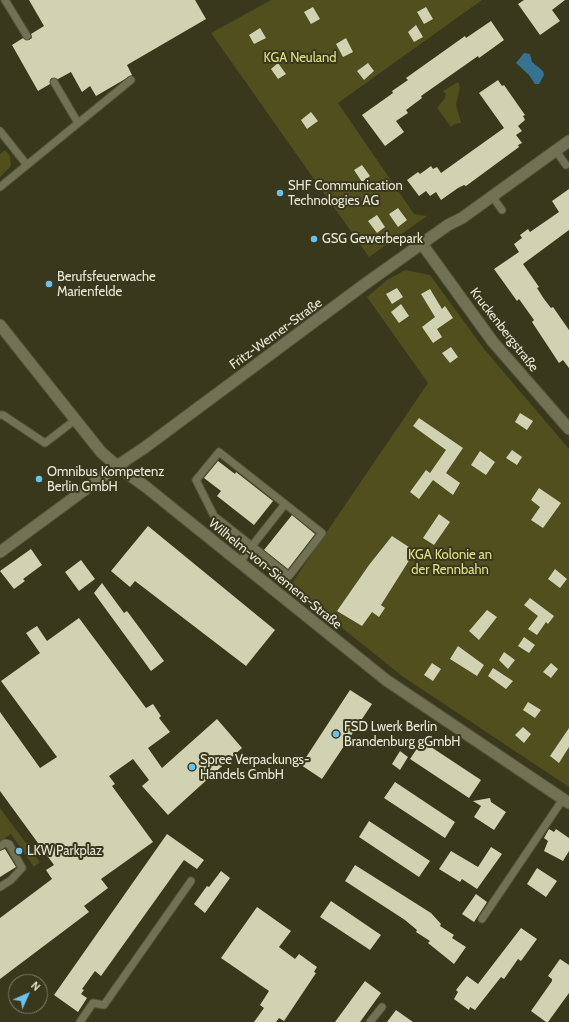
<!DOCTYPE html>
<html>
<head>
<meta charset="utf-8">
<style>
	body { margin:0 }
	#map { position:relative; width:569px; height:1022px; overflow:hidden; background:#39381d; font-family:Cabin,sans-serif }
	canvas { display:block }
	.north { position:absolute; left:8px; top:974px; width:40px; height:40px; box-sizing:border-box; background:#39381d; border:1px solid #7f7e67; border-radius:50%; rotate:45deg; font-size:11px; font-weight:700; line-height:16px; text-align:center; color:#e8e8d7 }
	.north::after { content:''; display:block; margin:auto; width:14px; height:18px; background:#69c3f1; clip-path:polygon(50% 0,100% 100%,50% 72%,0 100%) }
</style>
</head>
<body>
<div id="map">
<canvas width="569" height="1022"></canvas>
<div class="north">N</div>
</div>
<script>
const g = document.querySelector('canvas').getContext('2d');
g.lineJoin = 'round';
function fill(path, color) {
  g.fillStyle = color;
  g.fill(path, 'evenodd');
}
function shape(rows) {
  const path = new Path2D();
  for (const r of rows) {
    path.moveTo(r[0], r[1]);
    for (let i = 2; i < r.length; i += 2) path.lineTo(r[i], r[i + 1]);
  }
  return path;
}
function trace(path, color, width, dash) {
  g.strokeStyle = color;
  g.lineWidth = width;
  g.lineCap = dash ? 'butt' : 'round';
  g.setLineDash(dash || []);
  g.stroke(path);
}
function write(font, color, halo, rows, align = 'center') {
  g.font = font + ' Cabin,sans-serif';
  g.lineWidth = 4;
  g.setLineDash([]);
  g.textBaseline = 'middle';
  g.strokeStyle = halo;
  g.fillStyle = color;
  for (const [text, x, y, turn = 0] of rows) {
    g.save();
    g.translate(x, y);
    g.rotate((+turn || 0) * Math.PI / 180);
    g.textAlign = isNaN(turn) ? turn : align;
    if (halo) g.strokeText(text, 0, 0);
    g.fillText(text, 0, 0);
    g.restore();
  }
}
const green = shape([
	[271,0,482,0,338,103,414,214,427,216,369,257,211,33],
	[458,82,460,87,456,105,461,123,455,124,451,127,437,108,445,98,446,94,443,91],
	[5,150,10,156,11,166,0,177,0,154],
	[405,270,430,275,484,349,569,449,569,787,402,676,290,586,428,383,367,297,387,280],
	[0,808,40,862,34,867,11,834,0,841]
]);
const water = shape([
	[524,53,530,54,532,62,543,71,544,75,539,84,535,84,529,75,516,63]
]);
const building = shape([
	[29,0,195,0,206,19,127,65,132,75,96,96,90,86,82,92,71,72,58,79,52,78,50,80,50,84,38,91,12,45,23,38,29,40,32,38,31,34,44,26],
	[524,0,565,0,552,10,560,21,540,35,518,4],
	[313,7,320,19,311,24,304,12],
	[426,7,433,19,424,24,417,12],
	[491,21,504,40,479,58,478,56,421,96,422,98,406,110,408,113,396,121,404,132,385,146,362,115,393,93,392,91,408,80,406,78,465,36,466,38],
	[416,25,423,37,414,42,408,32],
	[260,28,266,38,254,44,249,35],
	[346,38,353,52,343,57,336,44],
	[278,63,286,74,278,79,271,69],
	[368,63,374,71,364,80,357,71],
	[498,80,502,86,504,85,525,115,523,116,525,120,518,126,522,131,516,135,522,143,518,145,519,147,466,186,464,185,458,188,441,200,436,192,430,196,426,191,419,196,407,180,418,172,420,174,431,166,433,169,437,167,441,173,504,128,479,93],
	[311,112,318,121,307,129,301,120],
	[362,165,370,176,362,182,354,170],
	[569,189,569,230,523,264,539,287,537,288,544,299,551,308,553,307,569,330,569,368,563,360,559,363,532,322,534,320,519,299,517,301,494,269,519,252,514,244,522,238,520,235,528,229,530,232,559,212,552,201],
	[398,208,407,220,398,227,389,214],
	[377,215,385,227,377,233,368,221],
	[397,288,403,297,392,304,386,294],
	[430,289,442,309,445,306,453,318,437,329,442,337,433,343,422,327,435,317,421,294],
	[401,304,409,316,399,323,391,312],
	[451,347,458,357,450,363,442,353],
	[520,413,533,421,527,430,515,422],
	[419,418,463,448,446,473,460,483,453,495,433,480,419,499,410,492,426,470,430,473,446,450,413,426],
	[512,450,522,457,517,465,506,458],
	[480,451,495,462,486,475,471,465],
	[218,461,235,474,236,472,273,501,254,525,217,496,221,491,204,478],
	[539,488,561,503,543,528,531,520,540,507,531,500],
	[439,514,450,522,434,545,423,538],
	[292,515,315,534,288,569,264,550],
	[148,526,275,630,246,666,135,581,130,587,111,571],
	[392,536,415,551,381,605,385,608,379,617,372,612,362,626,337,611,369,565],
	[31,549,42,565,23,579,25,581,14,589,0,571],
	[81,560,95,579,79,591,65,572],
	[555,569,567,579,560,588,548,579],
	[102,583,124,613,127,611,164,661,151,671,94,593],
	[530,598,554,616,548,624,546,622,537,635,528,629,538,616,524,605],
	[487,610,497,617,479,640,469,631],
	[79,618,146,708,153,704,161,716,159,718,170,732,148,748,162,768,217,719,242,748,168,815,142,786,149,780,133,759,109,776,115,784,112,786,153,842,101,879,108,888,84,906,89,912,0,979,0,918,52,879,46,870,54,865,0,791,0,712,40,768,57,757,1,681,40,653,26,633,37,626,47,641],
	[524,637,535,645,529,653,518,646],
	[458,646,484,665,477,676,450,659],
	[504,652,515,660,508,669,499,660],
	[432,663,441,669,433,681,424,675],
	[551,663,558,669,551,678,543,672],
	[493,668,513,681,506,689,488,676],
	[350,690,372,704,322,779,301,765],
	[528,702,541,710,535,718,523,710],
	[523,727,531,734,524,743,515,735],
	[569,728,569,747,559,763,550,756],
	[422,741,481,780,469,798,410,759],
	[400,751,408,757,400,770,392,764],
	[395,782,455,822,445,838,384,798],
	[490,798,491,802,506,812,494,830,474,817,481,806,473,801],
	[369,821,430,861,419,877,359,837],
	[549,829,554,832,556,829,569,838,569,851,563,861,544,851,548,841,544,838],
	[167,834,204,860,197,869,184,860,101,976,95,971,82,989,84,990,81,994,87,998,78,1012,54,995],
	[491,847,502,854,477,889,462,879,460,882,439,869,451,851,478,867],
	[5,849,16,867,0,877,0,851],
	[355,865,431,913,441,924,440,926,454,935,452,938,466,947,454,964,428,943,430,941,416,932,417,930,405,920,345,881],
	[537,868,557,881,546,897,527,884],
	[221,871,230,878,205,913,194,904,207,886,209,887],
	[476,894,487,902,474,922,462,914],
	[331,901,381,935,370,950,320,917],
	[257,907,291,931,279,947,295,959,299,954,317,967,314,972,316,973,284,1021,279,1018,276,1022,254,1022,264,1008,260,1005,269,991,221,958],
	[521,928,537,939,521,961,518,959,504,979,501,977,475,1010,470,1007,469,1010,454,999,458,992,456,990,467,976,478,984],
	[560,959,569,965,569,993,548,1022,546,1022,531,1011,552,981,552,979,548,976],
	[365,981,381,993,360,1022,335,1022],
	[396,1010,413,1022,387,1022]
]);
const service = shape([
	[5,0,27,36],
	[54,82,78,123],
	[0,131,27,165],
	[556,151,566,165],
	[0,187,131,80],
	[492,196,502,210],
	[0,415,3,415,45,443,75,420],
	[239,563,252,546,214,516,196,480,219,452,322,533,289,576,252,546,285,504],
	[0,846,5,843,9,844,22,868,11,880,0,887],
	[482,919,563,799],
	[80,1022,93,1003,104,1005,191,881],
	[370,1022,382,1007]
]);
const minor = shape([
	[422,244,493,342,569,429],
	[0,325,101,452,117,466,146,487,386,680,569,803],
	[0,552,117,466,144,448,365,284,448,225,462,218,569,141]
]);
const markers = [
	[280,193,4,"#69c3f1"],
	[314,239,4,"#69c3f1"],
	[49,284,4,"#69c3f1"],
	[39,479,4,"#69c3f1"],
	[336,734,4,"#69c3f1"],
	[192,767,4,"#69c3f1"],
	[19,851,4,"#69c3f1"]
];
const parkNames = [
	["KGA Neuland",300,58],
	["KGA Kolonie an",450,555],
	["der Rennbahn",450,570]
];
const poiNames = [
	["SHF Communication",288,186],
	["Technologies AG",288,201],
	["GSG Gewerbepark",322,239],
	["Berufsfeuerwache",57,277],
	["Marienfelde",57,292],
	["Omnibus Kompetenz",47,472],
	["Berlin GmbH",47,487],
	["FSD Lwerk Berlin",344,727],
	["Brandenburg gGmbH",344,742],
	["Spree Verpackungs-",200,760],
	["Handels GmbH",200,775],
	["LKW Parkplaz",27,851]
];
const streetNames = [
	["Kruckenbergstraße",504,330,52],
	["Fritz-Werner-Straße",276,334,-36],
	["Wilhelm-von-Siemens-Straße",275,574,39]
];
fill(green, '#504f1d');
fill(water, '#347392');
fill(building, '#d1d2b1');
trace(service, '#54543b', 9);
trace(minor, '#54543b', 13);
trace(service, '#717153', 7);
trace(minor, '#717153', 11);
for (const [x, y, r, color] of markers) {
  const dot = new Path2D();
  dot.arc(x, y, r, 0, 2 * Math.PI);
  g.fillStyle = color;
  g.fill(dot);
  trace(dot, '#39381d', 1.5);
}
write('13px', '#e1e087', '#39381d', parkNames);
write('13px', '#e8e8d7', '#39381d', poiNames, 'left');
write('13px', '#e8e8d7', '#39381d', streetNames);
</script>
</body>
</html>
